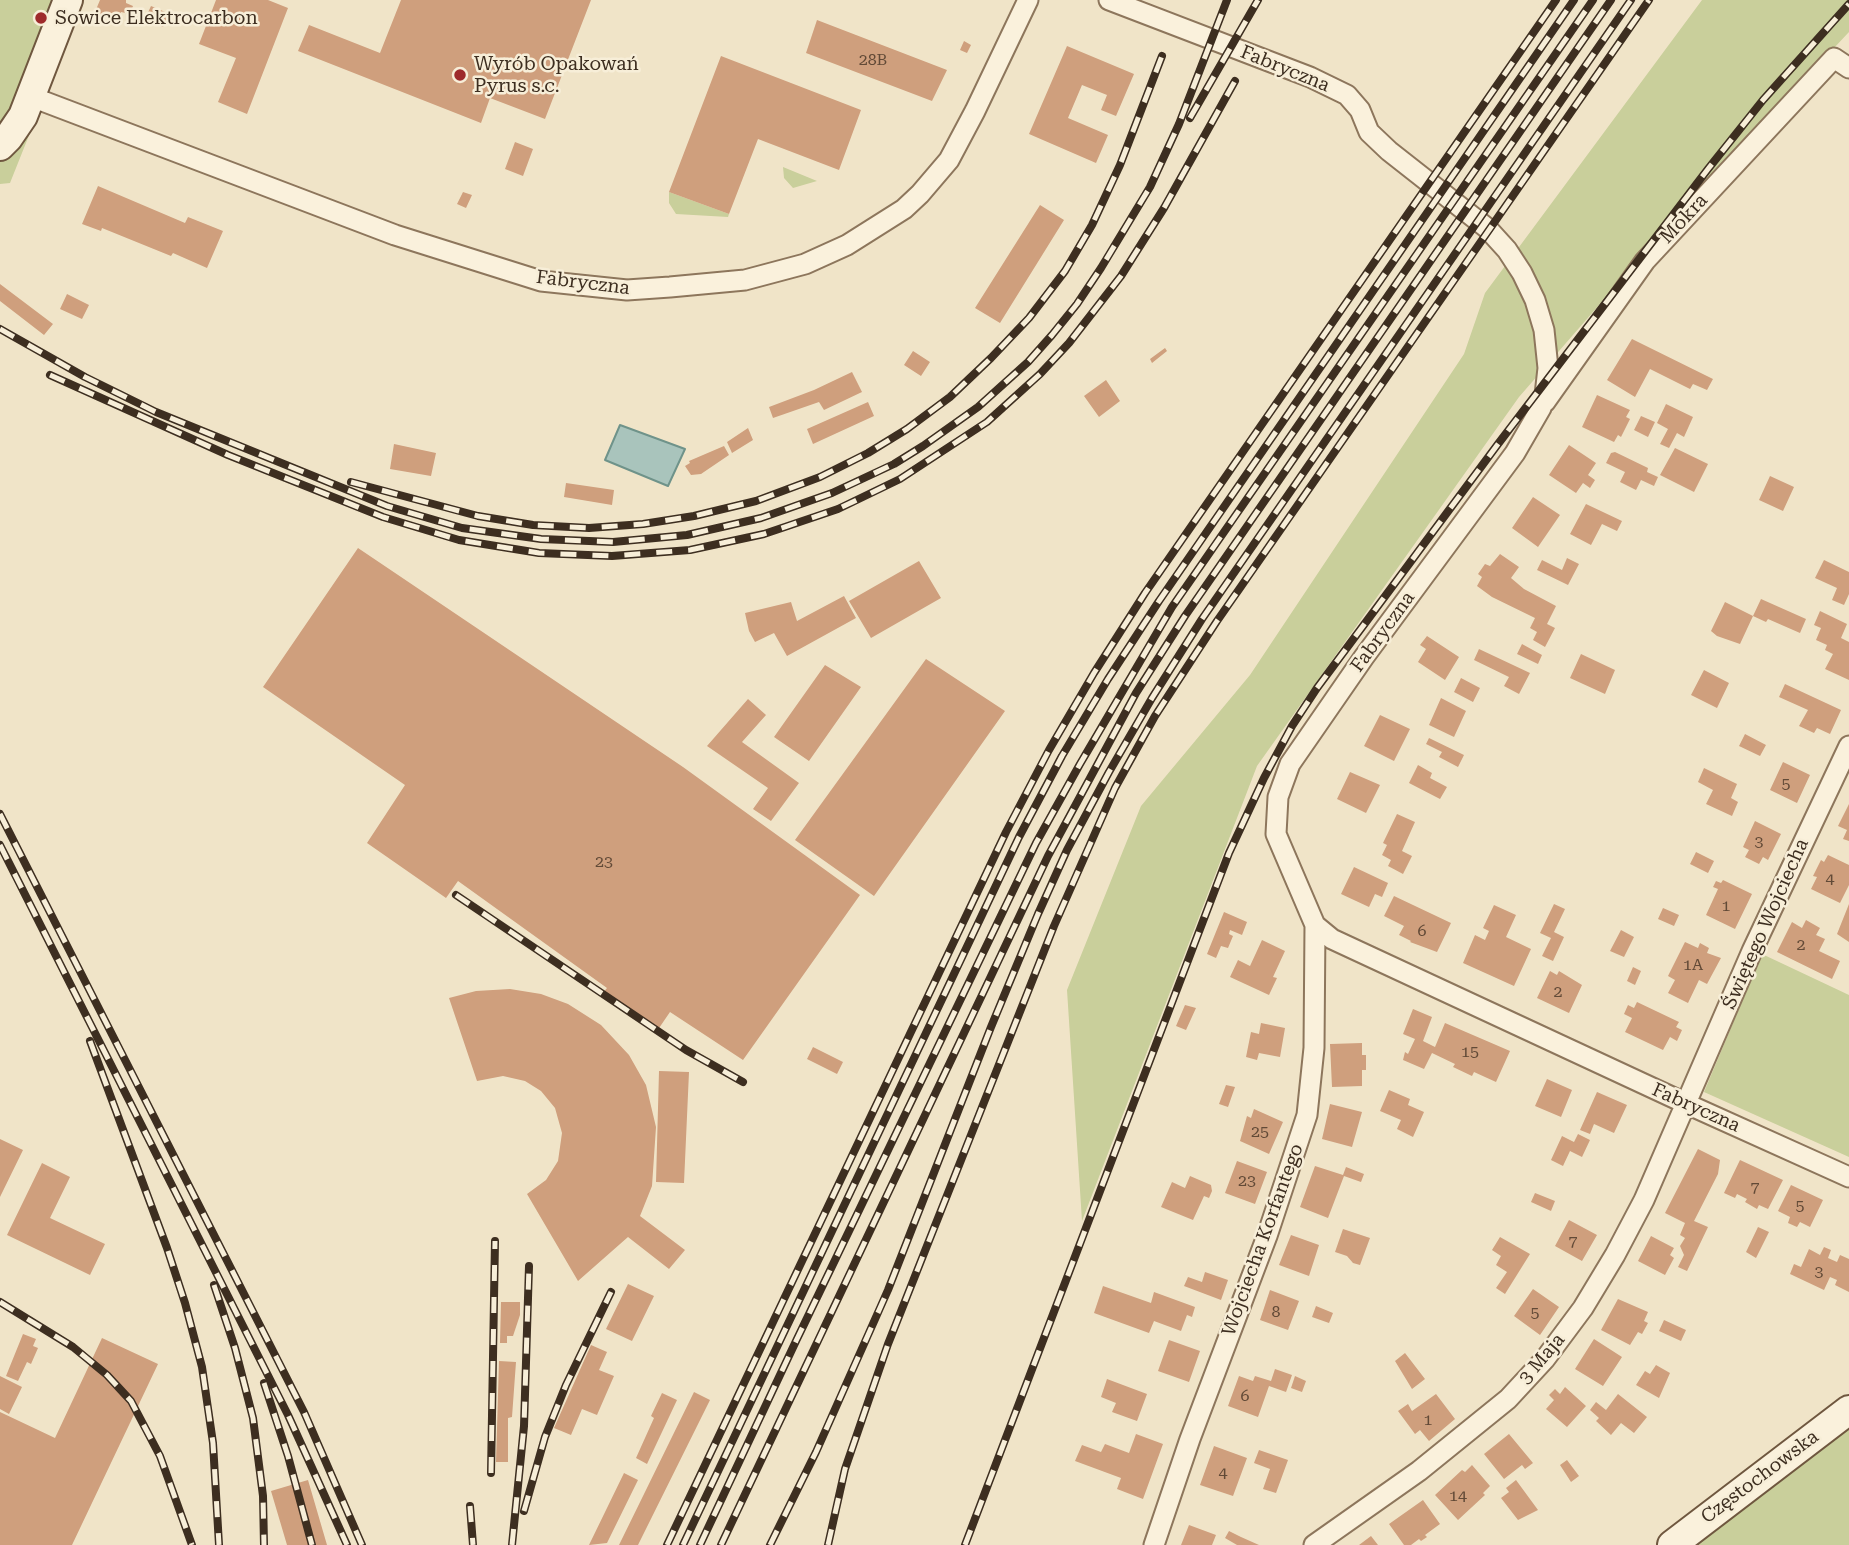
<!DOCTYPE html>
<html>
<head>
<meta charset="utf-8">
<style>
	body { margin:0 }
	canvas { display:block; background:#f0e4c8 }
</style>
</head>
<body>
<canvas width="1849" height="1545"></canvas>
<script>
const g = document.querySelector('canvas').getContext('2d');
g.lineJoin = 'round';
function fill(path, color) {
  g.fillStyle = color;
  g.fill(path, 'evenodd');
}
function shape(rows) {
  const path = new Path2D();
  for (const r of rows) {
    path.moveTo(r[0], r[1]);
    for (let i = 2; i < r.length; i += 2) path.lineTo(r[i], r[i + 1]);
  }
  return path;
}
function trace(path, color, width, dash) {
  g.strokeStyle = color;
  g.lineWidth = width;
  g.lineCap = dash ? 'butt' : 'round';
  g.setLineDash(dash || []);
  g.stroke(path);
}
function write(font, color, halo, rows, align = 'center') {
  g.font = font + ' "Roboto Serif",serif';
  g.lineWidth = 5;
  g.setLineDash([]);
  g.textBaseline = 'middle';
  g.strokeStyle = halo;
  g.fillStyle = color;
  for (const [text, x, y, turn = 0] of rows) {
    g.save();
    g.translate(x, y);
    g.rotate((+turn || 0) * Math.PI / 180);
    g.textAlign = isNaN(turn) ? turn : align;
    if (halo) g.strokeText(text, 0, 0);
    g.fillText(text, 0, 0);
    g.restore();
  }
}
const green = shape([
	[0,0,83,0,10,183,0,184],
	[1702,0,1849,0,1849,32,1680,212,1519,397,1257,766,1082,1221,1067,990,1141,806,1250,675,1464,354,1485,293],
	[783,167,817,181,793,188,784,178],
	[669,192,729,214,728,217,676,214,669,203],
	[1762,954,1849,995,1849,1157,1704,1092],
	[1849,1426,1849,1545,1694,1545]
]);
const water = shape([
	[620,425,685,449,668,486,605,460,620,425]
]);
const building = shape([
	[100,0,126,0,126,3,133,6,130,14,121,12,117,22,95,12],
	[216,0,268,0,288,8,247,114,218,102,236,58,199,44],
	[401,0,591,0,545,119,490,98,481,123,298,51,309,25,380,53],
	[151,6,170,14,163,27,145,19],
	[817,20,947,70,932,101,806,53],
	[964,41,971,45,967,53,960,50],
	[1067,46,1134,74,1116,116,1101,110,1107,95,1082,85,1068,118,1108,135,1096,163,1029,134],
	[721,56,861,110,839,170,758,139,729,214,669,192],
	[515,142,533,149,523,176,505,169],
	[98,186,185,223,188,217,223,231,207,268,173,253,171,256,102,228,101,231,82,224],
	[463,192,472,195,466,208,457,204],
	[1040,205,1064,220,1000,323,975,308],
	[0,284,53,324,44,335,0,301],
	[67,294,89,305,82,319,60,309],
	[1632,339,1713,379,1707,390,1693,384,1690,389,1650,369,1635,397,1607,380],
	[1165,348,1167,351,1152,363,1150,359],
	[913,351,930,362,921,376,904,365],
	[852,372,862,392,824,410,819,402,773,418,769,407,814,390],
	[1106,380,1120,401,1099,417,1084,396],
	[1597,395,1630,410,1626,417,1630,419,1621,437,1618,435,1614,442,1582,427],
	[868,402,874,416,813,444,807,429],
	[1666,404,1693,417,1684,437,1677,433,1669,448,1660,444,1668,429,1657,423],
	[1641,416,1655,422,1648,437,1634,430],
	[748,428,753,440,732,453,727,442],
	[394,444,436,453,431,476,390,469],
	[1569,445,1596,463,1588,475,1595,480,1590,488,1583,483,1576,493,1549,475],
	[724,446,729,455,701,474,691,475,685,466,690,463,689,461],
	[1675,448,1708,464,1694,492,1660,475],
	[1615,452,1648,468,1647,472,1658,477,1654,486,1641,480,1636,490,1620,482,1625,472,1606,463,1611,453],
	[1770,476,1794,487,1783,511,1759,500],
	[566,483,614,490,612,505,564,497],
	[1533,497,1560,515,1538,547,1512,528],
	[1586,504,1622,521,1617,531,1602,524,1591,545,1570,534],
	[358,548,683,767,860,895,743,1060,670,1012,657,1031,602,994,607,988,458,881,446,898,367,843,405,785,263,687],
	[1500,554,1519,567,1511,578,1524,589,1556,606,1547,624,1555,628,1545,647,1533,640,1537,632,1530,628,1535,618,1492,597,1477,586,1482,577,1478,574,1485,564,1490,566],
	[1567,558,1579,564,1568,585,1537,570,1542,560,1562,570],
	[1824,560,1849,572,1849,594,1844,605,1832,600,1837,588,1815,578],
	[919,561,941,598,871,638,849,601],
	[844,596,856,618,787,656,774,633,755,642,749,631,745,613,791,602,797,621],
	[1761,599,1806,619,1800,633,1768,619,1766,622,1753,616],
	[1725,602,1753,616,1740,644,1717,636,1711,631],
	[1820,611,1847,624,1841,638,1849,642,1849,680,1825,669,1833,654,1825,650,1827,645,1816,640,1821,628,1814,625],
	[1427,636,1459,657,1445,680,1418,662,1426,649,1420,645],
	[1522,644,1542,655,1538,664,1517,654],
	[1479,649,1530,673,1519,694,1504,686,1509,677,1474,660],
	[1581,654,1615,670,1605,694,1570,678],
	[926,659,1005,711,874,896,795,840],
	[825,665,861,687,809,761,774,737],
	[1704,670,1729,683,1717,708,1691,695],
	[1461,678,1480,688,1473,702,1454,692],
	[1785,684,1841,710,1830,734,1817,728,1814,733,1799,726,1808,710,1779,697],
	[1441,698,1466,711,1454,737,1429,725],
	[748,699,766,715,742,742,799,783,771,821,753,809,768,788,707,746],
	[1380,715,1410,729,1394,761,1364,746],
	[1745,734,1766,745,1760,756,1739,746],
	[1429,738,1464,755,1458,767,1439,757,1442,752,1426,744],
	[1783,762,1810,775,1797,803,1770,790],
	[1418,765,1432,773,1430,778,1447,787,1440,799,1409,783],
	[1704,768,1737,784,1731,798,1738,802,1732,816,1706,804,1713,790,1698,782],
	[1350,772,1380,785,1366,813,1337,799],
	[1849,804,1849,841,1843,839,1847,830,1838,826],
	[1397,814,1415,822,1402,851,1412,856,1403,874,1388,866,1391,860,1382,855,1387,845,1383,843],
	[1755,821,1781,834,1768,860,1763,857,1759,864,1745,857,1749,850,1743,847],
	[1696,852,1714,861,1708,873,1690,864],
	[1828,855,1849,865,1849,885,1840,903,1811,889,1817,877,1813,876,1821,860,1824,862],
	[1354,867,1388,883,1382,897,1375,894,1369,907,1341,894],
	[1723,880,1752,894,1735,929,1706,915,1718,889,1713,887,1716,881,1721,883],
	[1394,896,1451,923,1437,952,1410,942,1411,941,1399,935,1404,926,1384,916],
	[1554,904,1565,909,1554,932,1564,937,1553,961,1542,956,1551,938,1540,933],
	[1849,904,1849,942,1837,934],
	[1494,905,1516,915,1506,937,1531,949,1514,986,1463,963,1475,935,1485,940,1489,931,1483,928],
	[1663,908,1679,915,1674,926,1658,919],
	[1224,912,1247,922,1242,935,1230,930,1229,934,1233,936,1228,948,1221,946,1216,958,1207,954],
	[1806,920,1820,928,1816,935,1825,939,1819,951,1840,961,1832,979,1777,952,1792,922,1802,928],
	[1621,930,1634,937,1624,957,1610,951],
	[1262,940,1285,951,1273,977,1277,978,1269,995,1230,977,1238,960,1250,966],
	[1685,942,1698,948,1700,943,1709,948,1707,953,1721,958,1707,984,1699,980,1688,1003,1668,993,1675,980,1668,976],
	[1633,967,1641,971,1635,985,1627,981],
	[1550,971,1557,975,1559,971,1582,985,1569,1013,1537,998],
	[510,989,541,994,568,1004,601,1025,629,1055,646,1085,656,1127,652,1186,640,1216,685,1250,669,1269,628,1237,578,1281,527,1194,546,1180,558,1161,562,1133,555,1108,541,1091,525,1081,503,1076,477,1081,449,998,476,991],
	[1637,1002,1679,1022,1676,1027,1682,1030,1677,1041,1670,1037,1663,1050,1625,1032,1632,1018,1624,1014,1628,1005,1634,1008],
	[1185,1005,1196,1008,1186,1030,1176,1026],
	[1413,1009,1432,1017,1423,1041,1435,1047,1445,1023,1510,1051,1496,1082,1474,1072,1472,1076,1453,1067,1455,1064,1432,1053,1424,1069,1403,1060,1405,1052,1408,1054,1415,1039,1403,1034],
	[1261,1023,1285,1028,1280,1057,1259,1053,1257,1060,1246,1057,1251,1032,1259,1034],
	[1362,1043,1362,1055,1366,1055,1366,1070,1362,1070,1362,1086,1332,1087,1330,1044],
	[813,1047,843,1062,837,1074,807,1059],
	[659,1071,689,1072,684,1183,656,1182],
	[1547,1079,1572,1090,1561,1117,1535,1106],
	[1226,1085,1235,1087,1228,1107,1219,1104],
	[1389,1090,1410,1099,1408,1105,1424,1112,1413,1137,1397,1129,1401,1120,1380,1111],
	[1597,1092,1627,1105,1614,1133,1594,1124,1590,1134,1580,1130],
	[1330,1104,1362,1112,1352,1147,1322,1139],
	[1254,1109,1283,1122,1269,1154,1240,1141,1247,1116,1251,1118],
	[1578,1134,1590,1140,1582,1157,1570,1151,1563,1166,1551,1160,1562,1136,1574,1142],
	[0,1139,23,1150,0,1197],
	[1698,1149,1720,1160,1718,1174,1694,1221,1708,1227,1687,1271,1678,1267,1684,1255,1680,1246,1685,1238,1680,1235,1685,1223,1665,1213],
	[1740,1160,1783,1180,1768,1209,1759,1205,1757,1209,1745,1202,1747,1199,1737,1194,1735,1198,1724,1193],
	[1237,1161,1267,1172,1255,1204,1225,1193],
	[42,1163,70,1177,50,1218,105,1244,90,1275,7,1235],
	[1315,1166,1343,1175,1346,1167,1364,1174,1361,1182,1344,1176,1328,1218,1300,1207],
	[1190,1176,1211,1185,1212,1191,1209,1198,1204,1196,1193,1220,1161,1207,1172,1182,1185,1188],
	[1791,1185,1823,1200,1810,1227,1800,1222,1797,1227,1788,1223,1790,1217,1778,1211],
	[1535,1193,1555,1201,1551,1211,1531,1202],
	[1569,1220,1597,1235,1582,1261,1555,1246],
	[1758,1227,1769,1232,1756,1258,1746,1252],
	[1343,1229,1370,1238,1360,1265,1353,1263,1347,1256,1335,1252],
	[1291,1235,1319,1245,1309,1276,1279,1265],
	[1651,1236,1674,1248,1670,1255,1674,1258,1665,1275,1638,1261],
	[1500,1237,1530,1254,1505,1294,1496,1288,1507,1272,1496,1265,1501,1256,1492,1250],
	[1824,1247,1831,1250,1828,1258,1837,1262,1840,1255,1849,1259,1849,1292,1835,1285,1837,1280,1830,1277,1824,1290,1790,1274,1794,1264,1801,1267,1809,1249,1820,1255],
	[1205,1272,1228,1280,1221,1300,1184,1286,1188,1277,1202,1282],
	[628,1284,654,1296,632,1341,606,1329],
	[1103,1286,1151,1303,1154,1292,1195,1307,1192,1317,1187,1315,1181,1331,1154,1321,1149,1333,1094,1313],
	[1533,1289,1559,1307,1540,1335,1514,1316],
	[1270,1290,1299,1301,1288,1330,1260,1320],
	[1618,1299,1648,1312,1644,1321,1648,1323,1642,1334,1638,1332,1630,1345,1601,1330],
	[501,1302,520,1302,520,1315,513,1336,507,1336,507,1343,500,1343],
	[1316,1306,1333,1313,1329,1323,1312,1317],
	[1664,1320,1686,1330,1681,1341,1659,1331],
	[23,1334,36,1339,33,1346,38,1348,31,1364,27,1362,18,1381,6,1376],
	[102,1338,158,1364,72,1545,0,1545,0,1412,55,1438],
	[1594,1339,1622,1357,1603,1386,1575,1369],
	[1169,1340,1200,1351,1189,1382,1158,1371],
	[591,1345,607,1352,599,1370,614,1376,597,1415,582,1409,571,1435,554,1428],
	[1405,1353,1425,1379,1412,1389,1395,1361],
	[499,1361,516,1362,512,1417,508,1418,508,1462,496,1462],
	[1656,1365,1670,1373,1659,1398,1636,1385,1645,1371,1650,1374],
	[1275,1369,1292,1375,1286,1392,1269,1386,1258,1417,1228,1406,1239,1376,1253,1381,1255,1376,1271,1381],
	[0,1376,22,1387,9,1414,0,1409],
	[1295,1376,1306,1381,1302,1392,1291,1388],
	[1107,1379,1147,1394,1137,1421,1112,1412,1116,1403,1101,1397],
	[1565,1387,1586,1406,1567,1427,1546,1409,1554,1400,1549,1395,1555,1389,1560,1394],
	[694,1392,710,1400,638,1545,619,1545],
	[662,1393,677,1400,647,1464,636,1458,654,1418,651,1416],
	[1436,1394,1455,1419,1429,1441,1420,1430,1415,1434,1398,1411,1408,1404,1412,1411],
	[1618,1394,1647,1417,1634,1433,1621,1423,1611,1435,1596,1421,1599,1418,1590,1410,1596,1402,1606,1410],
	[1136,1434,1163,1444,1143,1499,1117,1489,1121,1478,1075,1461,1082,1445,1101,1452,1105,1444,1129,1453],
	[1509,1434,1533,1463,1525,1469,1522,1465,1504,1479,1484,1454],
	[1214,1446,1247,1458,1233,1496,1200,1485],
	[1259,1450,1288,1460,1276,1493,1263,1489,1270,1469,1254,1463],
	[1567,1460,1579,1476,1571,1482,1560,1465],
	[1472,1465,1490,1486,1483,1493,1485,1495,1458,1520,1435,1495,1462,1470,1465,1472],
	[624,1473,638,1480,607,1543,589,1545],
	[308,1480,327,1545,287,1545,271,1491],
	[1516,1480,1538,1510,1518,1520,1501,1498,1509,1492,1506,1488],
	[1423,1500,1440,1524,1425,1535,1427,1537,1421,1541,1419,1539,1411,1545,1404,1545,1389,1524],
	[1189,1525,1216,1535,1212,1545,1181,1545],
	[1229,1531,1241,1537,1259,1545,1237,1545,1225,1538],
	[1371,1536,1378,1545,1359,1545]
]);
const street = shape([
	[1109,0,1310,77,1347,95,1360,110,1369,132,1389,151,1487,228,1507,250,1522,273,1535,300,1544,330,1548,368,1545,395,1541,408,1515,453,1364,657,1290,764,1278,797,1276,834,1315,925,1332,939,1687,1104,1849,1177],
	[32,97,395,235,541,281,627,290,670,287,745,280,805,264,847,245,904,209,920,194,949,160,975,111,1028,0],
	[1545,402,1645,261,1834,58,1849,68],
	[1154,1545,1190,1439,1267,1236,1307,1115,1314,1048,1315,925],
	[1314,1545,1419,1471,1508,1399,1545,1359,1583,1308,1615,1255,1644,1200,1752,951,1849,746]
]);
const secondary = shape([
	[0,146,8,138,23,116,68,0],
	[1672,1545,1849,1410]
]);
const rail = shape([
	[1190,118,1258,0],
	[0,329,85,377,156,412,387,506,462,528,541,539,613,542,687,535,761,518,832,493,894,464,923,446,978,407,1028,362,1052,335,1077,304,1101,268,1150,187,1179,124,1227,0],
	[50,375,228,455,383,517,459,540,539,553,612,556,690,550,764,534,838,509,900,479,987,422,1040,374,1069,343,1121,276,1164,208,1235,81],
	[351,482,478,516,533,525,589,528,643,524,694,516,756,501,820,477,868,453,907,429,950,397,991,358,1029,318,1065,271,1092,225,1120,165,1162,56],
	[0,814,304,1412,362,1545],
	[0,845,288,1415,347,1545],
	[456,895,686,1050,743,1082],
	[90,1041,167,1248,185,1303,202,1367,213,1443,219,1545],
	[214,1285,235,1348,253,1418,263,1496,264,1545],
	[0,1302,73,1347,107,1375,131,1401,160,1456,192,1545],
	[264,1383,288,1456,312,1545],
	[491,1473,495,1241],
	[470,1506,473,1545],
	[524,1511,545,1437,566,1385,611,1292],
	[512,1545,524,1426,529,1266],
	[667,1545,1006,832,1049,750,1094,673,1145,593,1556,0],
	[683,1545,1019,837,1062,756,1108,679,1159,601,1574,0],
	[700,1545,796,1341,1036,843,1080,764,1172,607,1593,0],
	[721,1545,1048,856,1136,693,1185,616,1611,0],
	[770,1545,816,1452,888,1290,991,1027,1038,914,1067,850,1109,772,1152,698,1202,619,1631,0],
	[828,1545,845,1469,888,1344,1054,926,1115,788,1155,716,1217,621,1649,0],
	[965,1545,1229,853,1264,778,1292,726,1317,688,1498,444,1708,169,1763,100,1849,4]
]);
const markers = [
	[41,18,7,"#9e2a2b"],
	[460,75,7,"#9e2a2b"]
];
const numberNames = [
	["28B",873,60],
	["5",1786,784],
	["3",1759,842],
	["23",604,862],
	["4",1830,879],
	["1",1726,906],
	["6",1422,931],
	["2",1801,945],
	["1A",1693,965],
	["2",1558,992],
	["15",1470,1052],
	["25",1260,1132],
	["23",1247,1181],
	["7",1755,1187],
	["5",1800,1206],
	["7",1573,1241],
	["3",1819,1272],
	["8",1276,1312],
	["5",1535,1313],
	["6",1245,1396],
	["1",1428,1420],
	["4",1223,1473],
	["14",1458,1496]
];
const poiNames = [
	["Sowice Elektrocarbon",55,18],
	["Wyrób Opakowań",474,64],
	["Pyrus s.c.",474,86]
];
const streetNames = [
	["Fabryczna",1285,69,22],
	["Mokra",1684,219,-47],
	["Fabryczna",583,283,7],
	["Fabryczna",1383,632,-54],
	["Świętego Wojciecha",1766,924,-66],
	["Fabryczna",1696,1108,24],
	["Wojciecha Korfantego",1263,1240,-70],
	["3 Maja",1542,1359,-50],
	["Częstochowska",1760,1477,-37]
];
fill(green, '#c9cf9b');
fill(water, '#a9c4bc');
trace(water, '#6f938a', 2);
fill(building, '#cf9f7d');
trace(street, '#8d765c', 23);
trace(secondary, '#6f573f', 32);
trace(street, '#faf1dc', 19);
trace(secondary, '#faf1dc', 28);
trace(rail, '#3d2e20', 8);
trace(rail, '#f7eed8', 5, [16]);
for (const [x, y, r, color] of markers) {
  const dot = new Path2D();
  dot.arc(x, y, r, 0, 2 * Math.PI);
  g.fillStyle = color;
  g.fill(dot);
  trace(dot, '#f7eed8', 2.5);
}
write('16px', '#624a37', null, numberNames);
write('19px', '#3d2e20', '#f7eed8', poiNames, 'left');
write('19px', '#3d2e20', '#f7eed8', streetNames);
</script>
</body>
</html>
